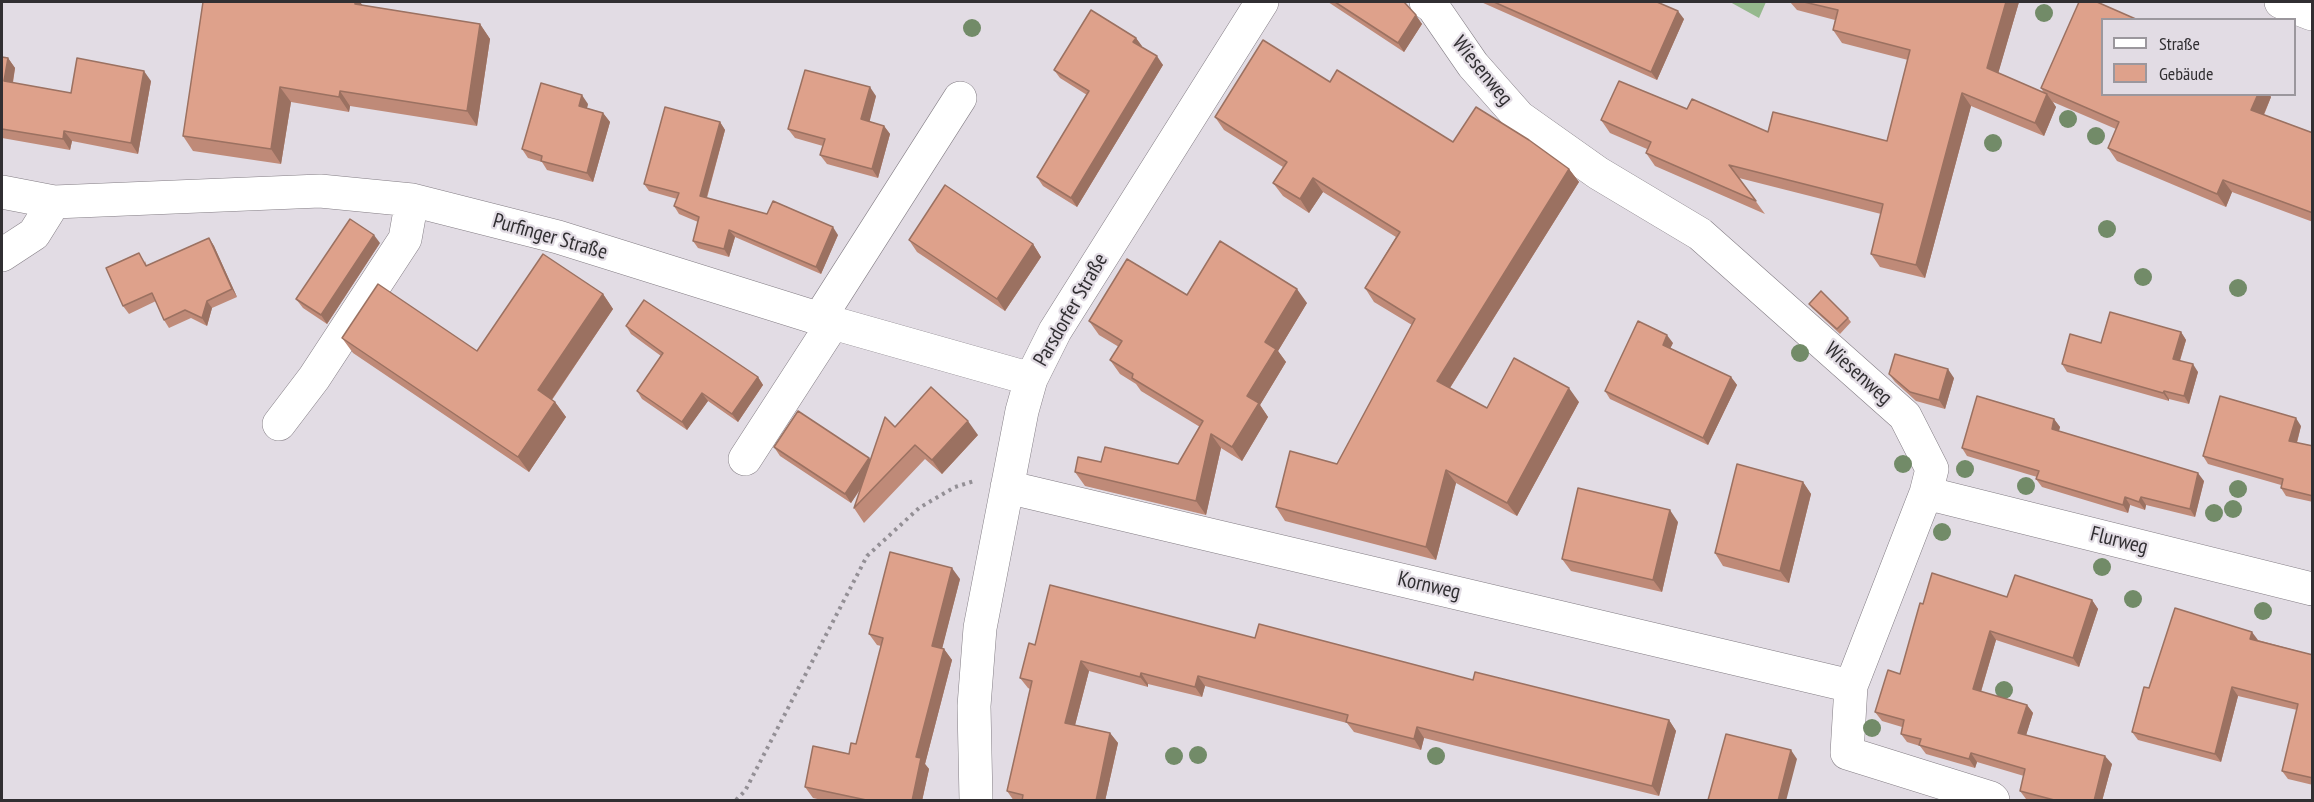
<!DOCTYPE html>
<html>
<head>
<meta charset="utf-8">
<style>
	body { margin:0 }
	#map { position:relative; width:2314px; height:802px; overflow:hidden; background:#e2dce4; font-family:"PT Sans Narrow",sans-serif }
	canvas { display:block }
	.frame { position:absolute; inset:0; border:3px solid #312f32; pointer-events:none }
	.legend { position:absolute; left:2101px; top:18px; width:195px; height:78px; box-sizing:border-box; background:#e2dce4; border:2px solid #9b979d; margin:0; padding:8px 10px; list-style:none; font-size:18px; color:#312f32 }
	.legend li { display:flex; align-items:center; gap:12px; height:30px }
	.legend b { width:30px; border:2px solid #9b979d }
</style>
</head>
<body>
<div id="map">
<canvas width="2314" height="802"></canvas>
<div class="frame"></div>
<ul class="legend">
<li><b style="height:8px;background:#fff"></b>Straße</li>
<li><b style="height:16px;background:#dea18b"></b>Gebäude</li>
</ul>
</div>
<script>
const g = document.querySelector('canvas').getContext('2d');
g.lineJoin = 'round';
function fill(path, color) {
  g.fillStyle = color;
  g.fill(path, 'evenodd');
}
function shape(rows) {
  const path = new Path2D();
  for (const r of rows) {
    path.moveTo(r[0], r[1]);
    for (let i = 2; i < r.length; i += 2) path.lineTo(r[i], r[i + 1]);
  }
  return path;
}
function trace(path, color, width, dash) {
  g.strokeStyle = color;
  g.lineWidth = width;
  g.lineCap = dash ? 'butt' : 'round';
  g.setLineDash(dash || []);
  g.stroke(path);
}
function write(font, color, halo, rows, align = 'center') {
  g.font = font + ' "PT Sans Narrow",sans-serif';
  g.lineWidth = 4.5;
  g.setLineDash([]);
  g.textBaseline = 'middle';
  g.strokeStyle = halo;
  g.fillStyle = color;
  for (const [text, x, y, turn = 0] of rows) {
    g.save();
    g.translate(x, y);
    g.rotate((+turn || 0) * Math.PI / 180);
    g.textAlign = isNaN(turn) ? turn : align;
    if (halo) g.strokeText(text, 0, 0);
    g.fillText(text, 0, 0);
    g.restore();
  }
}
const green = shape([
	[1730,2,1766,2,1759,18]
]);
const path = shape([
	[736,800,745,791,867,556,919,508,955,487,974,481]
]);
const minor = shape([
	[1426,2,1433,7,1473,65,1519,117,1598,173,1700,234,1905,416,1932,469,1926,493,1851,686,1847,753,1991,798,1993,800],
	[2281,2,2312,14],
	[2,192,54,202,320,191,412,200,558,237,833,323,1031,379],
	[2,255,34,234,54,202],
	[819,319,960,98],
	[279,424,314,378,405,239,412,200],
	[745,459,833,323],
	[1007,487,1851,686],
	[1926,493,2312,589],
	[976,800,974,706,980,628,1022,411,1031,379,1055,331,1262,2]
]);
const trees = [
	[2044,13],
	[972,28],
	[2068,119],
	[2096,136],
	[1993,143],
	[2107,229],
	[2143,277],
	[2238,288],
	[1800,353],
	[1903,464],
	[1965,469],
	[2026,486],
	[2238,489],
	[2233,509],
	[2214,513],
	[1942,532],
	[2102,567],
	[2133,599],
	[2263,611],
	[2004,690],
	[1872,728],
	[1198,755],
	[1174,756],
	[1436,756]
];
const wall = shape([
	[203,2,360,2,362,5,480,24,490,39,477,126,350,106,349,112,291,102,281,164,193,151,183,136],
	[1328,2,1404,2,1422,24,1404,52],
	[1481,2,1657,2,1684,19,1657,80],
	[1790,2,2019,2,1998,73,2044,93,2041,88,2103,94,2269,94,2271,97,2264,115,2313,133,2313,222,2232,192,2226,207,2117,161,2108,148,2116,129,2053,102,2056,107,2044,136,1971,106,1925,278,1880,267,1871,254,1881,214,1739,178,1765,214,1655,166,1646,153,1647,149,1610,133,1601,120,1687,109,1768,132,1887,141,1908,60,1842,43,1833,30,1835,20,1797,10],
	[1136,38,1142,47,1163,65,1077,207,1043,186,1037,177,1087,95,1060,78,1054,70],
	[2,57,8,58,15,68,13,83,71,93,151,81,138,154,72,141,70,150,2,138],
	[1330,82,1453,142,1569,169,1579,182,1450,388,1487,408,1579,402,1517,516,1456,483,1436,560,1285,521,1276,507,1337,464,1412,325,1374,302,1365,288,1396,237,1323,192,1309,213,1283,196,1273,183,1283,167,1224,130,1215,117],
	[876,96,869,122,884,126,890,134,878,178,827,164,820,155,823,146,795,138,788,129],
	[588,104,587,108,603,113,610,122,593,182,547,170,542,162,528,158,522,149],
	[720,122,725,130,707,198,838,235,821,274,735,237,729,257,698,248,693,241,698,222,679,214,674,206,677,199,649,191,644,184],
	[209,238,214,246,237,297,212,308,207,326,191,318,169,328,164,320,156,301,129,314,123,306,145,261,147,266],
	[909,240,1033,244,1041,257,1005,311,917,252],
	[380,243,327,324,303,308,296,299],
	[603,294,613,309,552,400,555,402,566,417,529,472,353,353,342,338,477,351],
	[1187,295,1307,303,1278,351,1286,362,1260,405,1268,417,1242,461,1221,448,1206,515,1085,486,1075,472,1101,462,1178,464,1200,427,1141,391,1136,384,1120,374,1110,360,1119,347,1099,335,1089,321],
	[1809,304,1848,318,1851,322,1840,334,1812,308],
	[626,326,758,377,763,385,738,422,708,401,687,430,642,399,637,391,661,356,631,334],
	[2181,332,2186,340,2180,361,2198,372,2189,404,2169,399,2169,401,2067,372,2062,364,2101,343],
	[1673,343,1670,348,1731,377,1737,385,1708,445,1610,399,1605,391],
	[1889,374,1954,378,1945,409,1916,401,1895,382],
	[2054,419,2060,427,2059,431,2204,481,2195,517,2146,505,2145,510,2130,505,2128,513,2042,487,2036,479,2037,477,1967,456,1962,448],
	[2301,426,2297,443,2313,446,2313,502,2286,496,2281,488,2281,485,2208,464,2203,456],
	[895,427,978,435,942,474,925,459,864,523,854,508,862,487,851,503,780,456,774,447,869,458,871,460],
	[1803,482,1811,494,1789,583,1723,566,1715,553],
	[1678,522,1662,592,1571,571,1562,559],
	[960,579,942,648,944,649,952,660,925,764,929,769,922,801,826,801,813,798,805,787,849,754,856,744,881,646,877,645,869,634],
	[2007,597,2092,600,2098,609,2079,667,1996,640,1981,692,2027,705,2033,713,2026,735,2112,764,2102,801,2030,801,2026,799,2020,791,2024,776,1977,762,1975,768,1926,754,1920,746,1907,742,1901,734,1902,727,1882,721,1875,712,1900,674],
	[1255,638,1473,680,1669,720,1676,731,1659,796,1424,738,1421,750,1354,732,1347,723,1205,686,1202,697,1148,684,1148,687,1089,671,1075,725,1110,733,1118,743,1105,801,1014,801,1007,791,1030,689,1028,688,1020,678,1035,645],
	[2258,640,2313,655,2313,785,2288,779,2282,771,2297,710,2238,696,2221,762,2138,740,2132,732,2149,688]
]);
const shadedWall = shape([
	[355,2,360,2,367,11,355,4],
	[2006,2,2019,2,1996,81,1987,68],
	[1678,11,1684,19,1657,80,1651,72],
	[1416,15,1422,24,1404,52,1398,43],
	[480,24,490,39,477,126,467,111],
	[1136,38,1142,46,1139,50,1133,42],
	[1157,56,1163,65,1077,207,1071,198],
	[8,58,15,68,11,92,4,81],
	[144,71,151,81,138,154,131,143],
	[280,87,291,102,281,164,271,149],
	[870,87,876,96,868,128,861,119],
	[340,91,350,106,349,112,339,97],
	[1962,93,1971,106,1925,278,1916,265],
	[2047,94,2056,107,2044,136,2035,123],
	[2258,94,2269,94,2271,97,2260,123,2251,110],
	[582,95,588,104,585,115,579,106],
	[603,113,610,122,593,182,587,173],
	[720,122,725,130,705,203,700,196],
	[884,126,890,134,878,178,872,169],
	[64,131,72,141,70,150,63,139],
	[1569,169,1579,182,1446,394,1437,381],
	[1313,178,1323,192,1309,213,1300,199],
	[2223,180,2232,192,2226,207,2217,194],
	[833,227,838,235,821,274,816,267],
	[729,230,735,237,729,257,724,249],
	[374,235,380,243,327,324,321,315],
	[209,238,214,246,237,297,232,289],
	[1033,244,1041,257,1005,311,997,299],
	[1297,289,1307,303,1278,351,1286,362,1260,405,1268,417,1242,461,1232,447,1247,396,1265,342],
	[603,294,613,309,548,405,538,390],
	[207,301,212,308,207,326,202,318],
	[2181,332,2186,340,2178,366,2173,359],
	[1667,335,1673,343,1668,353,1663,345],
	[2193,364,2198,372,2189,404,2184,396],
	[1948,369,1954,378,1945,409,1939,400],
	[758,377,763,385,738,422,732,414],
	[1731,377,1737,385,1708,445,1703,438],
	[1569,388,1579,402,1517,516,1507,503],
	[2164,391,2169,399,2169,401,2163,393],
	[702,393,708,401,687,430,682,422],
	[555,402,566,417,529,472,518,457],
	[2296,418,2301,426,2295,449,2289,441],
	[2054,419,2060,427,2057,437,2052,429],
	[968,421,978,435,942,474,932,460],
	[1211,434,1221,448,1206,515,1196,501],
	[869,458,875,466,851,503,845,494],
	[1446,470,1456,483,1436,560,1426,547],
	[2198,473,2204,481,2195,517,2190,509],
	[1803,482,1811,494,1789,583,1780,571],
	[2125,497,2130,505,2128,513,2123,505],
	[2141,497,2146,505,2145,510,2139,502],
	[1670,510,1678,522,1662,592,1653,580],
	[952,568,960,579,940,657,932,646],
	[2092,600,2098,609,2079,667,2073,658],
	[1990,631,1996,640,1979,698,1973,689],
	[2252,632,2258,640,2256,647,2250,639],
	[944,649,952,660,925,764,929,769,922,801,912,801,916,757],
	[1081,661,1089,671,1073,733,1065,723],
	[1141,673,1148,684,1148,687,1140,677],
	[1198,676,1205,686,1202,697,1195,687],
	[2232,687,2238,696,2221,762,2215,754],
	[2027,705,2033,713,2024,742,2018,733],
	[1669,720,1676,731,1659,796,1652,786],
	[1417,727,1424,738,1421,750,1414,739],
	[1110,733,1118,743,1105,801,1096,801],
	[1791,750,1797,759,1786,801,1778,801],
	[1971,753,1977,762,1975,768,1969,759],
	[2105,756,2112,764,2102,801,2094,801]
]);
const building = shape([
	[203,2,355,2,355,4,480,24,467,111,340,91,339,97,280,87,271,149,183,136,203,2],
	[1335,2,1404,2,1416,15,1398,43,1335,2],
	[1494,2,1657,2,1678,11,1651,72,1494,2],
	[1804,2,2006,2,1987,68,2047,94,2035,123,1962,93,1916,265,1871,254,1883,204,1729,165,1756,201,1646,153,1651,142,1601,120,1619,81,1687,109,1692,99,1768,132,1773,112,1887,141,1910,50,1833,30,1838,10,1804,2],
	[2079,2,2097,2,2138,20,2103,20,2103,94,2258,94,2251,110,2313,133,2313,213,2223,180,2217,194,2108,148,2119,122,2041,88,2079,2],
	[1091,10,1136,38,1133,42,1157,56,1071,198,1037,177,1089,91,1054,70,1091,10],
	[1263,40,1330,82,1337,70,1453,142,1476,107,1529,140,1569,169,1437,381,1487,408,1514,358,1569,388,1507,503,1446,470,1426,547,1276,507,1290,451,1337,464,1415,319,1365,288,1400,232,1313,178,1300,199,1273,183,1287,162,1215,117,1263,40],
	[2,57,8,58,4,81,71,93,77,58,144,71,131,143,64,131,63,139,2,129,2,57],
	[805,70,870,87,861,119,884,126,872,169,820,155,825,139,788,129,805,70],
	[541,83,582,95,579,106,603,113,587,173,541,161,542,156,522,149,541,83],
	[665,107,720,122,700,196,767,214,773,201,833,227,816,267,729,230,724,249,693,241,699,217,674,206,679,193,644,184,665,107],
	[945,185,1033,244,997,299,909,240,945,185],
	[350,219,374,235,321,315,296,299,350,219],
	[209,238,232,289,207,301,202,318,185,310,164,320,152,293,123,306,106,268,139,253,146,266,209,238],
	[1220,241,1297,289,1265,342,1276,349,1247,396,1259,403,1232,447,1211,434,1196,501,1075,472,1078,457,1101,462,1105,447,1178,464,1203,421,1132,378,1133,374,1110,360,1122,341,1089,321,1127,259,1187,295,1220,241],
	[543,254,603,294,538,390,555,402,518,457,342,338,378,284,477,351,543,254],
	[1821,291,1848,318,1837,329,1809,304,1821,291],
	[644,300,758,377,732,414,702,393,682,422,637,391,663,353,626,326,644,300],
	[2110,312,2181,332,2173,359,2193,364,2184,396,2164,391,2163,393,2062,364,2070,334,2101,343,2110,312],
	[1638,321,1667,335,1663,345,1731,377,1703,438,1605,391,1638,321],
	[1895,354,1948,369,1939,400,1910,392,1889,374,1895,354],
	[931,387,968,421,932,460,915,445,854,508,885,417,895,427,931,387],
	[1977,396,2054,419,2052,429,2198,473,2190,509,2141,497,2139,502,2125,497,2123,505,2036,479,2039,471,1962,448,1977,396],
	[2220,396,2296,418,2289,441,2313,446,2313,496,2281,488,2283,479,2203,456,2220,396],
	[798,411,869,458,845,494,774,447,798,411],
	[1737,464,1803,482,1780,571,1715,553,1737,464],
	[1578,488,1670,510,1653,580,1562,559,1578,488],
	[890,552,952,568,932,646,944,649,916,757,921,758,912,801,871,801,805,787,813,746,849,754,851,743,856,744,883,638,869,634,890,552],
	[1932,573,2007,597,2015,575,2092,600,2073,658,1990,631,1973,689,2027,705,2018,733,2105,756,2094,801,2058,801,2020,791,2025,769,1971,753,1969,759,1919,745,1921,739,1901,734,1904,720,1875,712,1888,670,1900,674,1920,603,1923,604,1932,573],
	[1050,585,1255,638,1259,624,1473,680,1475,672,1669,720,1652,786,1417,727,1414,739,1346,722,1348,715,1198,676,1195,687,1141,673,1140,677,1081,661,1065,723,1110,733,1096,801,1022,801,1023,795,1007,791,1032,681,1020,678,1029,643,1035,645,1050,585],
	[2175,608,2252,632,2250,639,2313,655,2313,778,2282,771,2298,704,2232,687,2215,754,2132,732,2144,687,2149,688,2175,608],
	[1726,734,1791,750,1778,801,1708,800,1726,734]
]);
const streetNames = [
	["Wiesenweg",1482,71,51],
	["Purfinger Straße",550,237,16],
	["Parsdorfer Straße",1071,310,-60],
	["Wiesenweg",1858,374,42],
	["Flurweg",2119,541,14],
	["Kornweg",1429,586,13]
];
fill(green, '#95b88d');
trace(minor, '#837d84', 34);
trace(path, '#938f95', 4, [3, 4.5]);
trace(minor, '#fff', 33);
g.fillStyle = '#728b68';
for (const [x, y] of trees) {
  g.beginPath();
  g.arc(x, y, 9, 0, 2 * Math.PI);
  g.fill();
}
fill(wall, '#bf8a78');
fill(shadedWall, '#9b7161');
fill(building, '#dea18b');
trace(building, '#9b7161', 1.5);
write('21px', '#312f32', '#e2dce4', streetNames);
</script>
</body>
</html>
